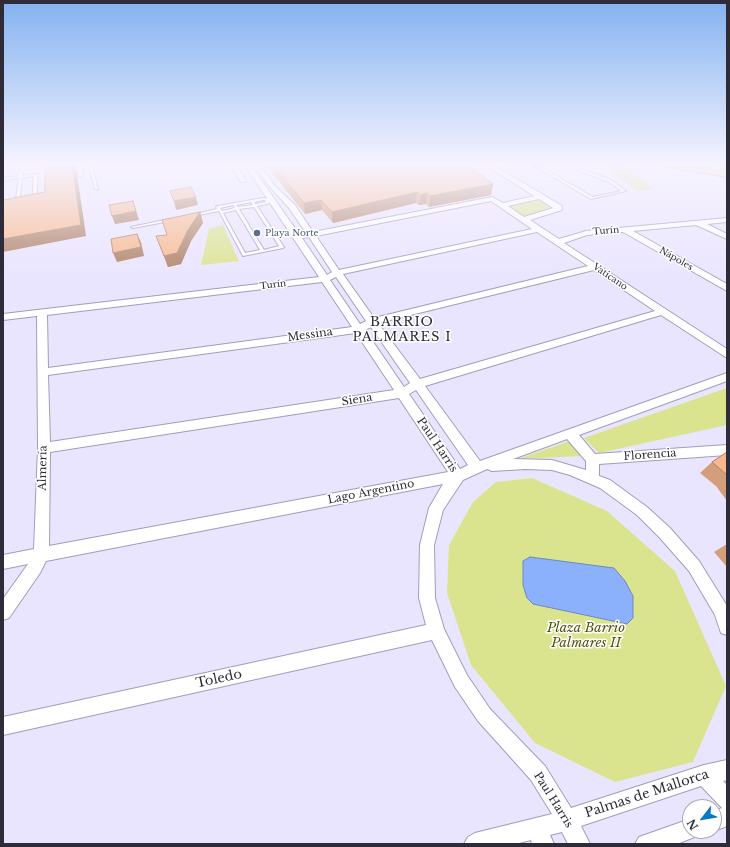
<!DOCTYPE html>
<html>
<head>
<meta charset="utf-8">
<style>
	body { margin:0 }
	#map { position:relative; width:730px; height:847px; overflow:hidden; background:#eae5ff; font-family:"Libre Baskerville",serif }
	canvas { display:block }
	.frame { position:absolute; inset:0; border:4px solid #2e2c38; pointer-events:none }
	.north { position:absolute; left:682px; top:799px; width:40px; height:40px; box-sizing:border-box; background:#fff; border:1px solid #ababaf; border-radius:50%; rotate:239deg; font-size:11px; font-weight:700; line-height:16px; text-align:center; color:#2e2c38 }
	.north::after { content:''; display:block; margin:auto; width:14px; height:18px; background:#0977c2; clip-path:polygon(50% 0,100% 100%,50% 72%,0 100%) }
</style>
</head>
<body>
<div id="map">
<canvas width="730" height="847"></canvas>
<div class="frame"></div>
<div class="north">N</div>
</div>
<script>
const g = document.querySelector('canvas').getContext('2d');
g.lineJoin = 'round';
function fill(path, color) {
  g.fillStyle = color;
  g.fill(path, 'evenodd');
}
function shape(rows) {
  const path = new Path2D();
  for (const r of rows) {
    path.moveTo(r[0], r[1]);
    for (let i = 2; i < r.length; i += 2) path.lineTo(r[i], r[i + 1]);
  }
  return path;
}
function trace(path, color, width, dash) {
  g.strokeStyle = color;
  g.lineWidth = width;
  g.lineCap = dash ? 'butt' : 'round';
  g.setLineDash(dash || []);
  g.stroke(path);
}
function write(font, color, halo, rows, align = 'center') {
  g.font = font + ' "Libre Baskerville",serif';
  g.lineWidth = 3;
  g.setLineDash([]);
  g.textBaseline = 'middle';
  g.strokeStyle = halo;
  g.fillStyle = color;
  for (const [text, x, y, turn = 0] of rows) {
    g.save();
    g.translate(x, y);
    g.rotate((+turn || 0) * Math.PI / 180);
    g.textAlign = isNaN(turn) ? turn : align;
    if (halo) g.strokeText(text, 0, 0);
    g.fillText(text, 0, 0);
    g.restore();
  }
}
const green = shape([
	[602,164,620,164,654,189,637,191],
	[539,197,559,208,523,220,502,205],
	[223,225,239,261,201,265,209,229],
	[727,388,727,425,599,453,584,438],
	[570,441,584,456,518,459],
	[532,478,607,511,675,571,726,686,693,762,615,782,535,743,471,665,447,593,449,545,473,502,496,482]
]);
const water = shape([
	[530,557,614,568,625,581,633,596,633,618,627,624,533,604,527,598,523,585,523,561,530,557]
]);
const canal = shape([
	[718,164,727,165,727,169,718,165,718,164]
]);
const lane = shape([
	[20,164,24,164,22,176,36,174,38,175,36,202,34,203,32,202,34,176,22,178,19,206,3,210,3,208,15,205,19,178,3,180,3,178,19,176,20,164],
	[77,164,81,164,82,177,79,176,77,164],
	[88,164,92,164,98,190,95,189,88,164],
	[572,164,575,164,580,168,611,180,626,191,591,199,536,167,539,166,593,197,621,191,609,182,578,170,572,164],
	[263,198,273,200,267,204,257,206,284,247,283,248,243,256,219,211,194,216,192,215,217,209,216,207,218,206,263,198],
	[263,200,267,201,265,202,256,204,254,202,263,200],
	[251,202,253,205,238,207,236,205,251,202],
	[233,205,235,208,222,211,220,208,233,205],
	[254,207,279,246,264,250,239,209,254,207],
	[236,210,260,250,245,253,223,213,236,210],
	[169,219,170,219,170,221,133,228,131,227,169,219]
]);
const street = shape([
	[230,164,236,164,246,181,245,182,241,182,230,164],
	[244,164,250,164,299,234,306,233,289,208,270,187,258,171,259,170,263,170,274,185,295,205,313,232,492,197,503,203,534,196,487,166,486,164,492,164,562,206,562,210,530,220,559,239,586,231,727,218,727,222,707,224,727,234,727,239,696,225,633,231,727,284,727,291,623,232,587,235,564,243,727,349,727,358,661,315,425,386,480,461,727,373,727,381,579,435,595,454,727,445,727,455,599,464,599,476,610,480,647,507,670,528,699,561,727,606,727,635,721,633,715,615,689,571,660,538,637,515,600,488,570,475,552,470,525,469,492,471,487,469,463,480,443,510,434,545,435,598,444,629,467,675,490,709,545,766,571,808,704,765,727,760,727,780,723,781,727,785,727,826,714,831,713,831,714,811,722,808,701,786,581,826,590,844,568,844,562,832,550,835,554,844,532,844,531,840,515,844,464,844,468,837,475,833,552,814,531,780,478,721,455,687,432,640,3,735,3,717,426,625,419,598,420,545,429,508,443,484,46,561,40,573,9,618,3,620,3,599,28,564,3,569,3,555,34,549,38,448,37,316,3,320,3,314,319,277,244,164],
	[539,199,553,208,524,217,508,206,539,199],
	[491,201,532,229,339,270,316,236,491,201],
	[537,232,588,266,374,318,343,274,537,232],
	[309,237,332,272,327,275,302,238,309,237],
	[594,270,655,311,420,379,378,323,594,270],
	[336,277,366,321,360,324,330,280,336,277],
	[322,282,352,327,48,368,47,315,322,282],
	[371,327,410,383,404,387,365,330,371,327],
	[356,333,394,390,50,442,48,375,356,333],
	[416,390,468,465,460,469,409,394,416,390],
	[399,398,448,472,49,546,50,452,399,398],
	[567,439,586,461,586,470,552,460,513,459,567,439],
	[704,164,713,164,722,170,717,171,704,164],
	[690,819,690,831,700,831,697,836,677,844,635,844,639,837,690,819]
]);
const primary = shape([
	[665,164,689,164,727,171,727,177,670,167,665,164]
]);
const wall = shape([
	[265,164,465,164,493,184,491,195,429,207,426,204,419,205,416,203,333,223,322,210,305,214],
	[529,164,564,164,546,166,539,165,535,168],
	[200,212,203,223,191,241,181,264,168,267,156,236,167,235],
	[727,452,727,501,716,486,700,473,712,462],
	[727,544,727,567,714,552]
]);
const shadedWall = shape([
	[72,164,75,164,76,167,86,236,3,252,3,239],
	[536,164,539,164,535,168],
	[547,164,564,164,546,166],
	[493,184,491,195,429,207,430,196],
	[417,192,416,203,333,223,332,212],
	[427,193,426,204,419,205,420,195],
	[196,197,198,205,176,210,174,201],
	[321,200,322,210,305,214,304,203],
	[133,201,139,220,115,224,112,216],
	[200,212,203,223,191,241,181,264,168,267,164,256],
	[137,234,141,242,144,256,117,262,113,253]
]);
const building = shape([
	[45,164,72,164,81,225,3,239,3,200,45,192,45,164],
	[272,164,465,164,493,184,430,196,427,193,420,195,417,192,332,212,321,200,304,203,272,164],
	[191,187,196,197,174,201,170,191,191,187],
	[133,201,136,211,112,216,109,205,133,201],
	[200,212,188,230,177,253,164,256,156,236,167,235,162,220,200,212],
	[137,234,141,247,113,253,111,239,137,234],
	[727,452,727,475,712,462,727,452]
]);
const markers = [
	[257,233,4,"#5c6f8a"]
];
const farStreetnames = [
	["Turín",606,231,-5],
	["Nápoles",676,259,30],
	["Vaticano",610,277,34],
	["Turín",273,285,-7]
];
const farServicenames = [
	["Playa Norte",265,233]
];
const streetNames = [
	["Messina",310,335,-8],
	["Siena",357,400,-9],
	["Paul Harris",437,445,56],
	["Florencia",650,455,-4],
	["Almería",43,468,-89],
	["Lago Argentino",371,492,-11],
	["Paul Harris",553,800,58]
];
const quarterNames = [
	["BARRIO",402,322],
	["PALMARES I",402,337]
];
const nearParknames = [
	["Plaza Barrio",586,628],
	["Palmares II",586,643]
];
const nearStreetnames = [
	["Toledo",219,679,-12],
	["Palmas de Mallorca",647,794,-18]
];
fill(green, '#dae48e');
fill(water, '#8bb0fc');
trace(water, '#6f88c1', 1);
fill(canal, '#8bb0fc');
trace(lane, '#a39cba', 2);
trace(street, '#a39cba', 2);
trace(primary, '#b27f41', 2);
fill(lane, '#fff');
fill(street, '#fff');
fill(primary, '#fbcd90');
fill(wall, '#d59e7a');
fill(shadedWall, '#ae8163');
fill(building, '#f8b88e');
trace(building, '#ae8163', 1);
const sky = g.createLinearGradient(0, 0, 0, 283);
sky.addColorStop(0, '#83b2f0');
sky.addColorStop(0.58, '#f6f3ff');
sky.addColorStop(1, '#f6f3ff00');
g.fillStyle = sky;
g.fillRect(0, 0, 730, 283);
for (const [x, y, r, color] of markers) {
  const dot = new Path2D();
  dot.arc(x, y, r, 0, 2 * Math.PI);
  g.fillStyle = color;
  g.fill(dot);
  trace(dot, '#fff', 1.5);
}
write('9px', '#2e2c38', '#fff', farStreetnames);
write('9px', '#4e5e75', '#fff', farServicenames, 'left');
write('11px', '#2e2c38', '#fff', streetNames);
g.letterSpacing = '1px';
write('13px', '#2e2c38', '#fff', quarterNames);
g.letterSpacing = '0px';
write('italic 13px', '#4e530e', '#fff', nearParknames);
write('13px', '#2e2c38', '#fff', nearStreetnames);
</script>
</body>
</html>
